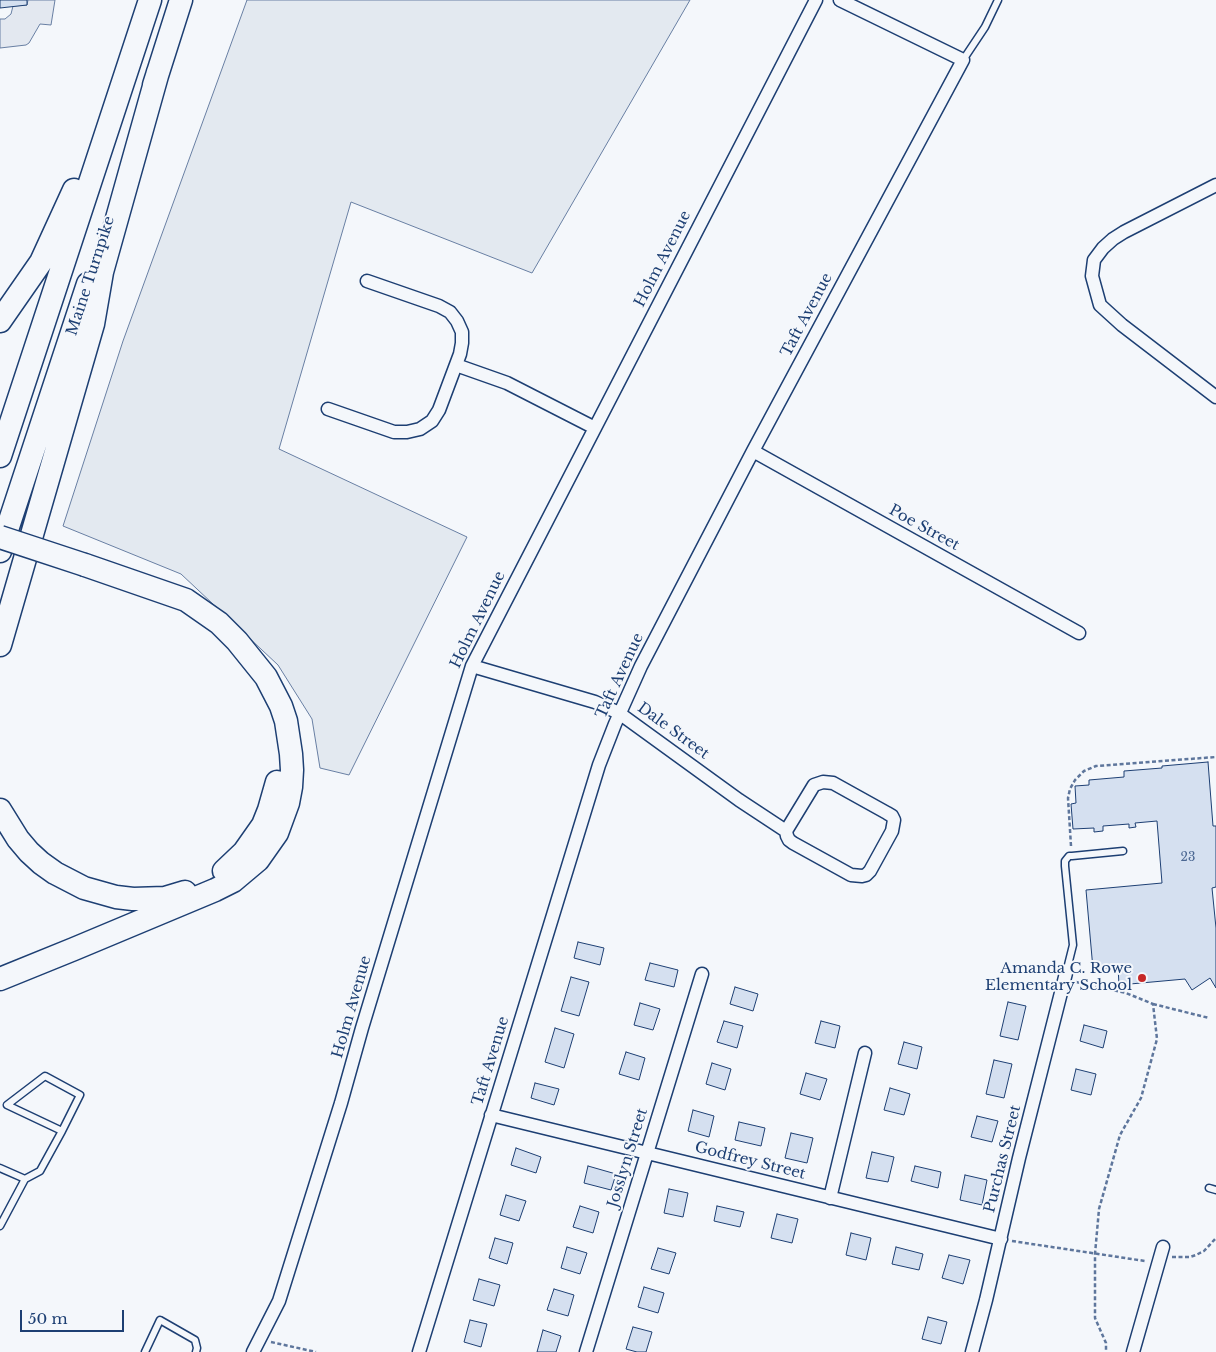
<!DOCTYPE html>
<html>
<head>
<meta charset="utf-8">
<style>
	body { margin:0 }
	#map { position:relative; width:1216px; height:1352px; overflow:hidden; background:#f4f7fb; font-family:"Libre Baskerville",serif }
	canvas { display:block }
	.scale { position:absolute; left:20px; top:1310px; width:104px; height:22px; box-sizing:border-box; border:2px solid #1d3f73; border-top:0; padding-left:6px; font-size:15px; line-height:18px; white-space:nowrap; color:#1d3f73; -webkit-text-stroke:4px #f4f7fb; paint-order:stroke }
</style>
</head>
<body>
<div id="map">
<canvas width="1216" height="1352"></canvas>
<div class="scale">50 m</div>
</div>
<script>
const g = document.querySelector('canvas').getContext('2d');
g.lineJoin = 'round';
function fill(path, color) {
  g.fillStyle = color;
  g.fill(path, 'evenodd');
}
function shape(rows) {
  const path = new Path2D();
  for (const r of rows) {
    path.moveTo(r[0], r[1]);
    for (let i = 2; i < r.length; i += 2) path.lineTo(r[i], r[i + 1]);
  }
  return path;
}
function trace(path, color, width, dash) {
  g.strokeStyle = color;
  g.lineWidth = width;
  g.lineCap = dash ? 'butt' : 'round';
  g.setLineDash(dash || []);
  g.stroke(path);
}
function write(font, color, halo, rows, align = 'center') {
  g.font = font + ' "Libre Baskerville",serif';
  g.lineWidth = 4;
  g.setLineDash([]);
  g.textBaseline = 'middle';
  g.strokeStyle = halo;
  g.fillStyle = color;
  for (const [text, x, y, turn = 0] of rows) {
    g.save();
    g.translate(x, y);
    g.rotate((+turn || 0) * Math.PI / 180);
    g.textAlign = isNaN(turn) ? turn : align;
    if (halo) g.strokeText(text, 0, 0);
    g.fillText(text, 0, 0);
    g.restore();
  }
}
const green = shape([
	[247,0,690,0,532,273,351,202,279,449,467,537,349,775,320,768,312,719,278,665,181,574,63,526,123,341,247,0]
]);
const parking = shape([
	[28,0,55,0,51,25,40,24,29,43,26,45,0,48,0,19,5,19,11,14,13,6,27,5,28,0]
]);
const building = shape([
	[0,0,27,0,27,5,0,8,0,0],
	[1208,762,1213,826,1216,826,1216,887,1212,888,1216,928,1216,988,1210,978,1192,990,1185,979,1119,985,1118,967,1093,969,1086,890,1162,883,1157,821,1135,823,1136,827,1129,828,1129,824,1103,826,1103,831,1094,832,1094,828,1073,829,1071,804,1076,803,1075,786,1089,785,1089,780,1124,777,1124,771,1162,768,1162,766,1208,762],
	[578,942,604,948,600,965,574,958,578,942],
	[650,963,678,970,674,987,645,980,650,963],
	[571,977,589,982,579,1016,561,1011,571,977],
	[735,987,758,994,753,1011,730,1004,735,987],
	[1008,1002,1026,1006,1018,1040,1000,1036,1008,1002],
	[640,1003,660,1009,653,1030,634,1025,640,1003],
	[724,1021,743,1026,737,1048,717,1042,724,1021],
	[821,1021,840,1026,835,1048,815,1043,821,1021],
	[1084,1025,1107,1031,1103,1048,1080,1041,1084,1025],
	[555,1028,574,1034,564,1068,545,1062,555,1028],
	[904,1042,922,1047,917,1069,898,1064,904,1042],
	[626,1052,645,1058,639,1080,619,1074,626,1052],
	[994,1060,1012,1064,1004,1098,986,1094,994,1060],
	[712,1063,731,1069,725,1090,706,1084,712,1063],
	[1076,1069,1096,1074,1091,1095,1071,1090,1076,1069],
	[806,1073,827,1079,820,1100,800,1094,806,1073],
	[535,1083,559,1089,554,1105,531,1098,535,1083],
	[890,1088,910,1094,904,1115,884,1110,890,1088],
	[693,1110,714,1116,709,1137,688,1131,693,1110],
	[977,1116,998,1121,992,1142,971,1137,977,1116],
	[739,1122,765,1128,761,1146,735,1140,739,1122],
	[791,1133,813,1138,807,1163,785,1158,791,1133],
	[516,1148,541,1157,536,1173,511,1165,516,1148],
	[872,1152,894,1157,888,1182,866,1178,872,1152],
	[588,1166,616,1174,611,1190,584,1183,588,1166],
	[915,1166,941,1172,938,1188,911,1181,915,1166],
	[965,1175,987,1180,982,1205,960,1200,965,1175],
	[669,1189,688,1193,683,1217,664,1213,669,1189],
	[506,1195,526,1201,519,1221,500,1215,506,1195],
	[580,1206,599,1212,593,1233,573,1227,580,1206],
	[717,1206,744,1212,740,1227,714,1221,717,1206],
	[777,1214,798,1219,792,1243,771,1238,777,1214],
	[851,1233,871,1238,866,1260,846,1255,851,1233],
	[495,1238,513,1243,507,1264,489,1258,495,1238],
	[567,1247,587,1253,580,1274,561,1268,567,1247],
	[896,1247,923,1254,919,1270,892,1264,896,1247],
	[658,1248,676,1253,669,1274,651,1269,658,1248],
	[949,1255,970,1260,963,1284,942,1278,949,1255],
	[479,1279,500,1285,494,1306,473,1300,479,1279],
	[644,1287,664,1293,658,1313,638,1307,644,1287],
	[554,1289,574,1295,568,1316,547,1310,554,1289],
	[928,1317,947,1322,941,1344,922,1339,928,1317],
	[470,1320,487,1324,481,1347,464,1342,470,1320],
	[633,1327,652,1332,646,1352,637,1352,626,1349,633,1327],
	[543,1330,561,1336,556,1352,537,1352,543,1330]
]);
const path = shape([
	[1071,846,1068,798,1070,789,1075,780,1084,771,1096,766,1216,757],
	[1076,982,1126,993,1153,1004,1157,1039,1141,1098,1120,1135,1099,1209,1095,1254,1095,1318,1106,1343,1106,1352],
	[1153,1004,1209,1018],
	[1012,1241,1145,1261],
	[1172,1257,1190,1257,1196,1255,1204,1251,1216,1238],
	[271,1342,316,1352]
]);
const lane = shape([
	[963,60,985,27,998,0],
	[1066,973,1073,945,1065,866,1065,861,1069,856,1072,856,1123,851],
	[0,1168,25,1179,0,1226],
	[25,1179,40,1171,62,1131,80,1095,45,1076,7,1105,62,1131],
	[1209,1188,1216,1190],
	[145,1352,160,1320,195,1340,197,1348,196,1352]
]);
const street = shape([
	[1216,185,1124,232,1113,239,1103,248,1094,260,1092,276,1100,305,1122,325,1216,397],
	[456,365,507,383,595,428],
	[328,409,394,432,407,432,420,429,432,421,439,410,460,354,462,343,462,332,457,321,450,312,439,306,367,281],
	[753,451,1079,633],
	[472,666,595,702,619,713,739,800,786,831],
	[823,782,833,783,887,813,892,816,894,820,892,831,870,871,866,875,862,876,851,875,793,843,789,840,787,836,786,831,814,785,823,782],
	[491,1115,1001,1239],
	[830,1198,865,1053],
	[253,1352,279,1301,341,1103,362,1028,472,666,816,0],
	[419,1352,599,765,615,724,641,666,753,451,963,60,840,0],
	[586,1352,702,974],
	[972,1352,986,1300,1019,1158,1066,973],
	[1133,1352,1163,1247]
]);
const highway = shape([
	[154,85,181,0],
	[0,321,41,262,74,190],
	[0,456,150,0],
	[0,551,88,284],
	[0,645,93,324,102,272,158,72],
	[0,810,18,839,29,852,41,863,55,873,84,888,116,897,133,899,165,898,185,892],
	[224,871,244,852,263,825,269,810,277,782],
	[0,979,74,949,215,890,233,881,258,860,277,833,288,803,291,787,292,770,291,754,286,721,281,706,266,677,237,641,219,623,186,600,85,565]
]);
const highwayBridge = shape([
	[0,537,85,565]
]);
const markers = [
	[1142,978,5,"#c62828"]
];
const numberNames = [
	["23",1188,858]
];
const streetNames = [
	["Holm Avenue",663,259,-63],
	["Maine Turnpike",91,276,-72],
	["Taft Avenue",807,315,-62],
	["Poe Street",924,528,29],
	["Holm Avenue",478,620,-64],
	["Taft Avenue",620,676,-65],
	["Dale Street",673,731,36],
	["Holm Avenue",352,1007,-74],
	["Taft Avenue",491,1061,-73],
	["Josslyn Street",628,1158,-73],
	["Purchas Street",1003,1159,-76],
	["Godfrey Street",750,1161,14]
];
const poiNames = [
	["Amanda C. Rowe",1132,969],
	["Elementary School",1132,986]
];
fill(green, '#e3e9f0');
trace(green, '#687fa3', 1);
fill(parking, '#e3e8f0');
trace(parking, '#687fa3', 1);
fill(building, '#d5e0f0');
trace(building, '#1d3f73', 1);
trace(lane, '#1d3f73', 9);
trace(street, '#1d3f73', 15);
trace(highway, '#1d3f73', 25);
trace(path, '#5e769c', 2.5, [4, 2.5]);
trace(lane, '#f4f7fb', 6);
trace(street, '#f4f7fb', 12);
trace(highway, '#f4f7fb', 22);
trace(highwayBridge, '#1d3f73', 25, []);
trace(highwayBridge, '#f4f7fb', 22);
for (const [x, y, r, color] of markers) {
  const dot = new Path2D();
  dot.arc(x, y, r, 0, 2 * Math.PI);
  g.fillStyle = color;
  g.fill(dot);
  trace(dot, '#f4f7fb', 2);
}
write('12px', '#4b6792', null, numberNames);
write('15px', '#1d3f73', '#f4f7fb', streetNames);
write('15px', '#1d3f73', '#f4f7fb', poiNames, 'right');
</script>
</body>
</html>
